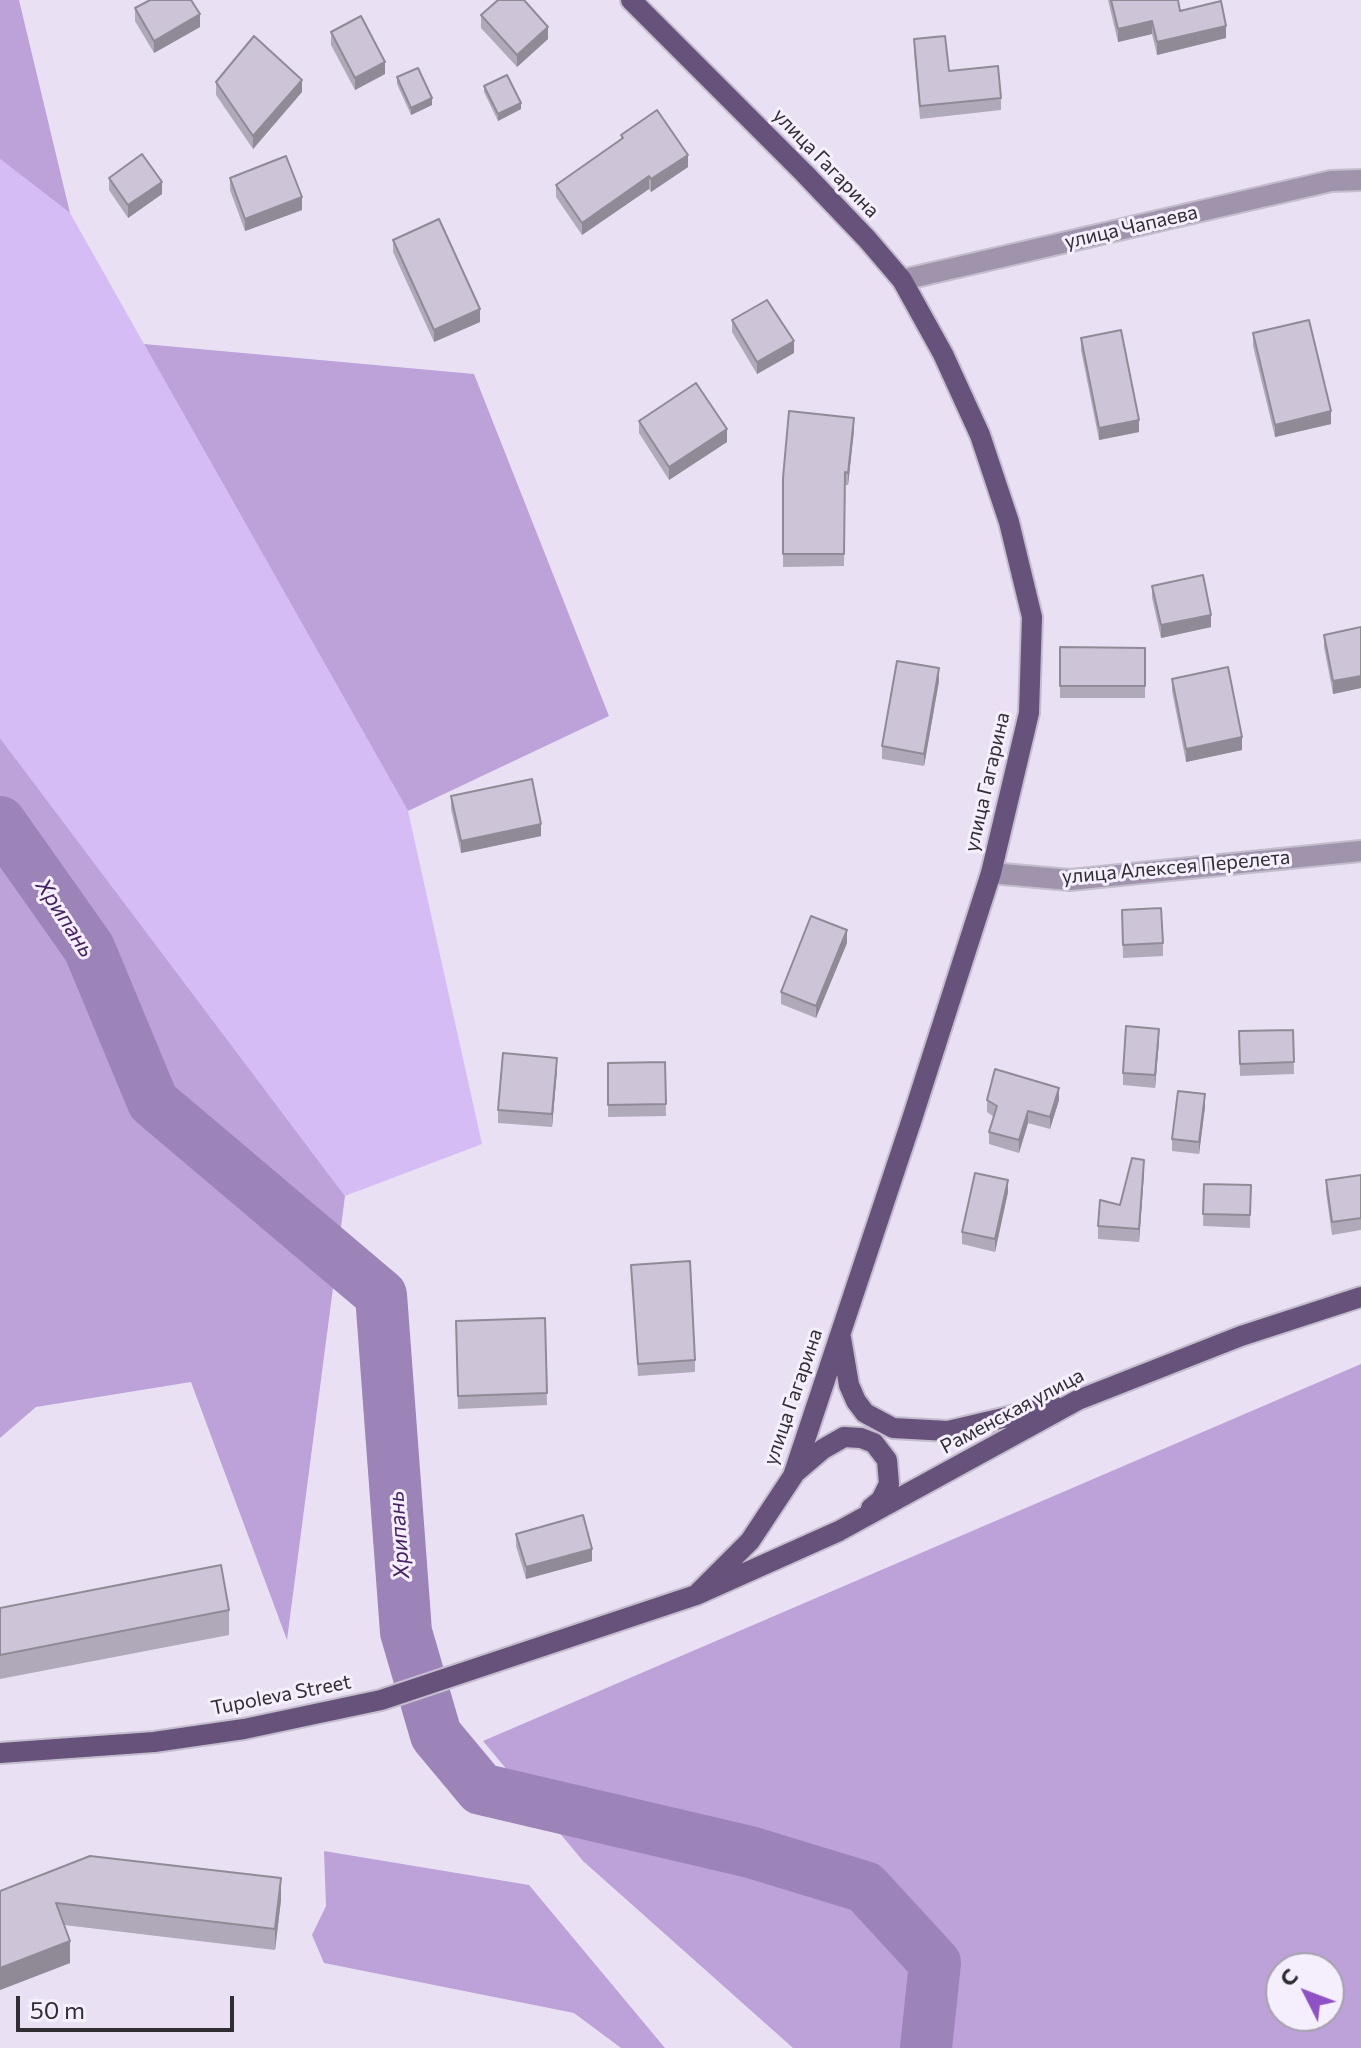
<!DOCTYPE html>
<html>
<head>
<meta charset="utf-8">
<style>
	body { margin:0 }
	#map { position:relative; width:1361px; height:2048px; overflow:hidden; background:#e9e1f3; font-family:Commissioner,sans-serif }
	canvas { display:block }
	.north { position:absolute; left:1265px; top:1952px; width:80px; height:80px; box-sizing:border-box; background:#f5effd; border:2px solid #a6a1ac; border-radius:50%; rotate:312deg; font-size:22px; font-weight:700; line-height:32px; text-align:center; color:#302d33 }
	.north::after { content:''; display:block; margin:auto; width:28px; height:36px; background:#9051c7; clip-path:polygon(50% 0,100% 100%,50% 72%,0 100%) }
	.scale { position:absolute; left:16px; top:1996px; width:218px; height:36px; box-sizing:border-box; border:4px solid #302d33; border-top:0; padding-left:10px; font-size:24px; line-height:28px; white-space:nowrap; color:#302d33; -webkit-text-stroke:6px #f5effd; paint-order:stroke }
</style>
</head>
<body>
<div id="map">
<canvas width="1361" height="2048"></canvas>
<div class="north">С</div>
<div class="scale">50 m</div>
</div>
<script>
const g = document.querySelector('canvas').getContext('2d');
g.lineJoin = 'round';
function fill(path, color) {
  g.fillStyle = color;
  g.fill(path, 'evenodd');
}
function shape(rows) {
  const path = new Path2D();
  for (const r of rows) {
    path.moveTo(r[0], r[1]);
    for (let i = 2; i < r.length; i += 2) path.lineTo(r[i], r[i + 1]);
  }
  return path;
}
function trace(path, color, width, dash) {
  g.strokeStyle = color;
  g.lineWidth = width;
  g.lineCap = dash ? 'butt' : 'round';
  g.setLineDash(dash || []);
  g.stroke(path);
}
function write(font, color, halo, rows, align = 'center') {
  g.font = font + ' Commissioner,sans-serif';
  g.lineWidth = 6;
  g.setLineDash([]);
  g.textBaseline = 'middle';
  g.strokeStyle = halo;
  g.fillStyle = color;
  for (const [text, x, y, turn = 0] of rows) {
    g.save();
    g.translate(x, y);
    g.rotate((+turn || 0) * Math.PI / 180);
    g.textAlign = isNaN(turn) ? turn : align;
    if (halo) g.strokeText(text, 0, 0);
    g.fillText(text, 0, 0);
    g.restore();
  }
}
const green = shape([
	[0,159,70,213,408,811,482,1144,345,1196,0,738]
]);
const forest = shape([
	[0,0,19,0,70,213,0,159],
	[144,344,474,374,609,716,408,811],
	[0,738,345,1196,287,1640,191,1382,36,1407,0,1438],
	[1361,1364,1361,2048,793,2048,583,1861,483,1741],
	[1281,1968,1329,1968,1329,2016,1281,2016],
	[324,1851,529,1885,665,2048,621,2048,574,2013,324,1963,312,1935,326,1906]
]);
const river = shape([
	[0,822,89,948,153,1102,381,1295,406,1632,436,1735,481,1789,750,1852,865,1887,935,1963,926,2048]
]);
const minor = shape([
	[902,280,1331,181,1361,180],
	[991,873,1070,880,1361,851]
]);
const major = shape([
	[631,0,804,173,867,239,902,280,943,354,980,435,1009,522,1032,617,1029,713,991,873,912,1119,793,1476,750,1541,696,1595],
	[841,1338,849,1385,856,1401,865,1413,893,1428,948,1431,1054,1406],
	[795,1473,823,1449,844,1437,861,1438,874,1443,887,1460,889,1484,881,1500,871,1508],
	[0,1753,154,1742,244,1729,381,1700,696,1595,839,1531,1078,1400,1241,1336,1361,1297]
]);
const wall = shape([
	[1108,0,1178,0,1180,11,1226,38,1157,55,1152,34,1118,42],
	[135,8,200,27,154,53,135,21],
	[481,15,548,39,517,67,481,28],
	[331,32,385,74,355,90,331,45],
	[914,39,949,71,1001,98,1001,110,920,119,914,52],
	[397,77,432,105,411,115,397,84],
	[216,82,302,92,253,149,216,95],
	[484,86,521,109,498,121,484,92],
	[621,135,688,167,651,192,649,189,582,235,556,197,556,185,621,140],
	[109,178,162,194,128,218,109,190],
	[230,178,302,210,245,231,230,190],
	[393,240,480,322,434,342,393,252],
	[732,320,794,353,757,374,732,332],
	[1253,333,1331,424,1275,437,1253,346],
	[1081,338,1139,432,1099,440,1081,350],
	[639,421,727,442,669,480,639,433],
	[854,430,848,485,845,485,844,566,783,567,783,478],
	[1152,586,1211,627,1161,638,1152,598],
	[1361,627,1361,688,1333,694,1324,647,1324,635],
	[1060,647,1145,648,1145,698,1060,698],
	[1172,679,1242,750,1186,762,1172,691],
	[939,681,924,766,882,759,882,746],
	[451,796,541,836,461,853,451,809],
	[1122,910,1163,943,1163,956,1123,958],
	[847,943,816,1018,781,1004,781,992],
	[1293,1030,1294,1074,1240,1076,1239,1031],
	[1159,1041,1155,1088,1123,1085,1123,1073],
	[665,1062,666,1116,608,1117,608,1063],
	[557,1070,552,1127,498,1123,498,1110],
	[987,1100,1059,1100,1050,1129,1028,1123,1019,1153,989,1144,989,1132,994,1117,987,1112],
	[1205,1107,1199,1154,1172,1151,1172,1139],
	[1144,1173,1139,1242,1098,1239,1098,1226,1120,1205],
	[1361,1175,1361,1230,1332,1235,1326,1192,1326,1180],
	[1204,1184,1251,1185,1250,1228,1203,1226],
	[1008,1192,995,1252,962,1244,962,1232],
	[631,1265,695,1360,695,1372,638,1376],
	[545,1318,547,1405,458,1409,456,1321],
	[516,1534,592,1561,526,1579,516,1546],
	[0,1608,229,1610,229,1635,0,1679],
	[0,1891,281,1900,275,1950,64,1925,70,1963,0,1990]
]);
const shadedWall = shape([
	[200,14,200,27,154,53,154,41],
	[1152,21,1152,34,1118,42,1118,29],
	[1226,26,1226,38,1157,55,1157,42],
	[548,27,548,39,517,67,517,55],
	[385,62,385,74,355,90,355,78],
	[302,80,302,92,253,149,253,136],
	[432,98,432,105,411,115,411,108],
	[521,103,521,109,498,121,498,114],
	[688,155,688,167,651,192,651,179],
	[649,176,649,189,582,235,582,223],
	[162,182,162,194,128,218,128,205],
	[302,197,302,210,245,231,245,219],
	[480,309,480,322,434,342,434,330],
	[794,341,794,353,757,374,757,362],
	[1331,411,1331,424,1275,437,1275,425],
	[854,418,854,430,848,485,848,473],
	[1139,420,1139,432,1099,440,1099,428],
	[727,429,727,442,669,480,669,467],
	[1211,615,1211,627,1161,638,1161,625],
	[939,668,939,681,924,766,924,754],
	[1361,676,1361,688,1333,694,1333,681],
	[1242,737,1242,750,1186,762,1186,749],
	[541,824,541,836,461,853,461,841],
	[847,930,847,943,816,1018,816,1006],
	[1159,1029,1159,1041,1155,1088,1155,1075],
	[557,1058,557,1070,552,1127,552,1114],
	[1059,1088,1059,1100,1050,1129,1050,1117],
	[1205,1094,1205,1107,1199,1154,1199,1142],
	[1028,1111,1028,1123,1019,1153,1019,1140],
	[1144,1160,1144,1173,1139,1242,1139,1229],
	[1008,1180,1008,1192,995,1252,995,1239],
	[592,1549,592,1561,526,1579,526,1567],
	[281,1878,281,1900,275,1950,275,1929],
	[70,1941,70,1963,0,1990,0,1968]
]);
const building = shape([
	[150,0,191,0,200,14,154,41,135,8,150,0],
	[498,0,524,0,548,27,517,55,481,15,498,0],
	[1111,0,1178,0,1180,11,1221,1,1226,26,1157,42,1152,21,1118,29,1111,0],
	[361,16,385,62,355,78,331,32,361,16],
	[254,36,302,80,253,136,216,82,254,36],
	[945,36,949,71,998,66,1001,98,920,106,914,39,945,36],
	[418,68,432,98,411,108,397,77,418,68],
	[507,75,521,103,498,114,484,86,507,75],
	[657,110,688,155,651,179,649,176,582,223,556,185,623,138,621,135,657,110],
	[142,154,162,182,128,205,109,178,142,154],
	[286,156,302,197,245,219,230,178,286,156],
	[439,219,480,309,434,330,393,240,439,219],
	[767,300,794,341,757,362,732,320,767,300],
	[1309,320,1331,411,1275,425,1253,333,1309,320],
	[1121,330,1139,420,1099,428,1081,338,1121,330],
	[696,383,727,429,669,467,639,421,696,383],
	[789,411,854,418,848,473,845,472,844,554,783,554,783,478,789,411],
	[1203,575,1211,615,1161,625,1152,586,1203,575],
	[1361,627,1361,676,1333,681,1324,635,1361,627],
	[1060,647,1145,648,1145,686,1060,686,1060,647],
	[897,661,939,668,924,754,882,746,897,661],
	[1228,667,1242,737,1186,749,1172,679,1228,667],
	[532,779,541,824,461,841,451,796,532,779],
	[1161,908,1163,943,1123,945,1122,910,1161,908],
	[811,916,847,930,816,1006,781,992,811,916],
	[1126,1026,1159,1029,1155,1075,1123,1073,1126,1026],
	[1293,1030,1294,1062,1240,1064,1239,1031,1293,1030],
	[503,1053,557,1058,552,1114,498,1110,503,1053],
	[665,1062,666,1104,608,1105,608,1063,665,1062],
	[995,1069,1059,1088,1050,1117,1028,1111,1019,1140,989,1132,997,1106,987,1100,995,1069],
	[1178,1091,1205,1094,1199,1142,1172,1139,1178,1091],
	[1132,1158,1144,1160,1139,1229,1098,1226,1100,1200,1120,1205,1132,1158],
	[975,1173,1008,1180,995,1239,962,1232,975,1173],
	[1361,1175,1361,1218,1332,1222,1326,1180,1361,1175],
	[1204,1184,1251,1185,1250,1215,1203,1214,1204,1184],
	[690,1261,695,1360,638,1364,631,1265,690,1261],
	[545,1318,547,1393,458,1396,456,1321,545,1318],
	[583,1515,592,1549,526,1567,516,1534,583,1515],
	[221,1565,229,1610,0,1655,0,1608,221,1565],
	[90,1856,281,1878,275,1929,56,1903,70,1941,0,1968,0,1891,90,1856]
]);
const streetNames = [
	["улица Гагарина",826,163,46],
	["улица Чапаева",1131,227,-13],
	["улица Гагарина",987,782,-77],
	["улица Алексея Перелета",1176,867,-5],
	["улица Гагарина",793,1397,-71],
	["Раменская улица",1012,1411,-28],
	["Tupoleva Street",281,1695,-11]
];
const waterNames = [
	["Хрипань",65,918,57],
	["Хрипань",399,1535,-94]
];
fill(green, '#d6bcf4');
fill(forest, '#bca2d9');
trace(river, '#9c83b8', 52);
trace(minor, '#c4bdcd', 24);
trace(major, '#c4bdcd', 24);
trace(minor, '#9f94ac', 20);
trace(major, '#66527b', 20);
fill(wall, '#b0a9b9');
fill(shadedWall, '#908a96');
fill(building, '#cdc5d7');
trace(building, '#908a96', 2);
write('20px', '#302d33', '#f5effd', streetNames);
write('italic 22px', '#462364', '#f5effd', waterNames);
</script>
</body>
</html>
